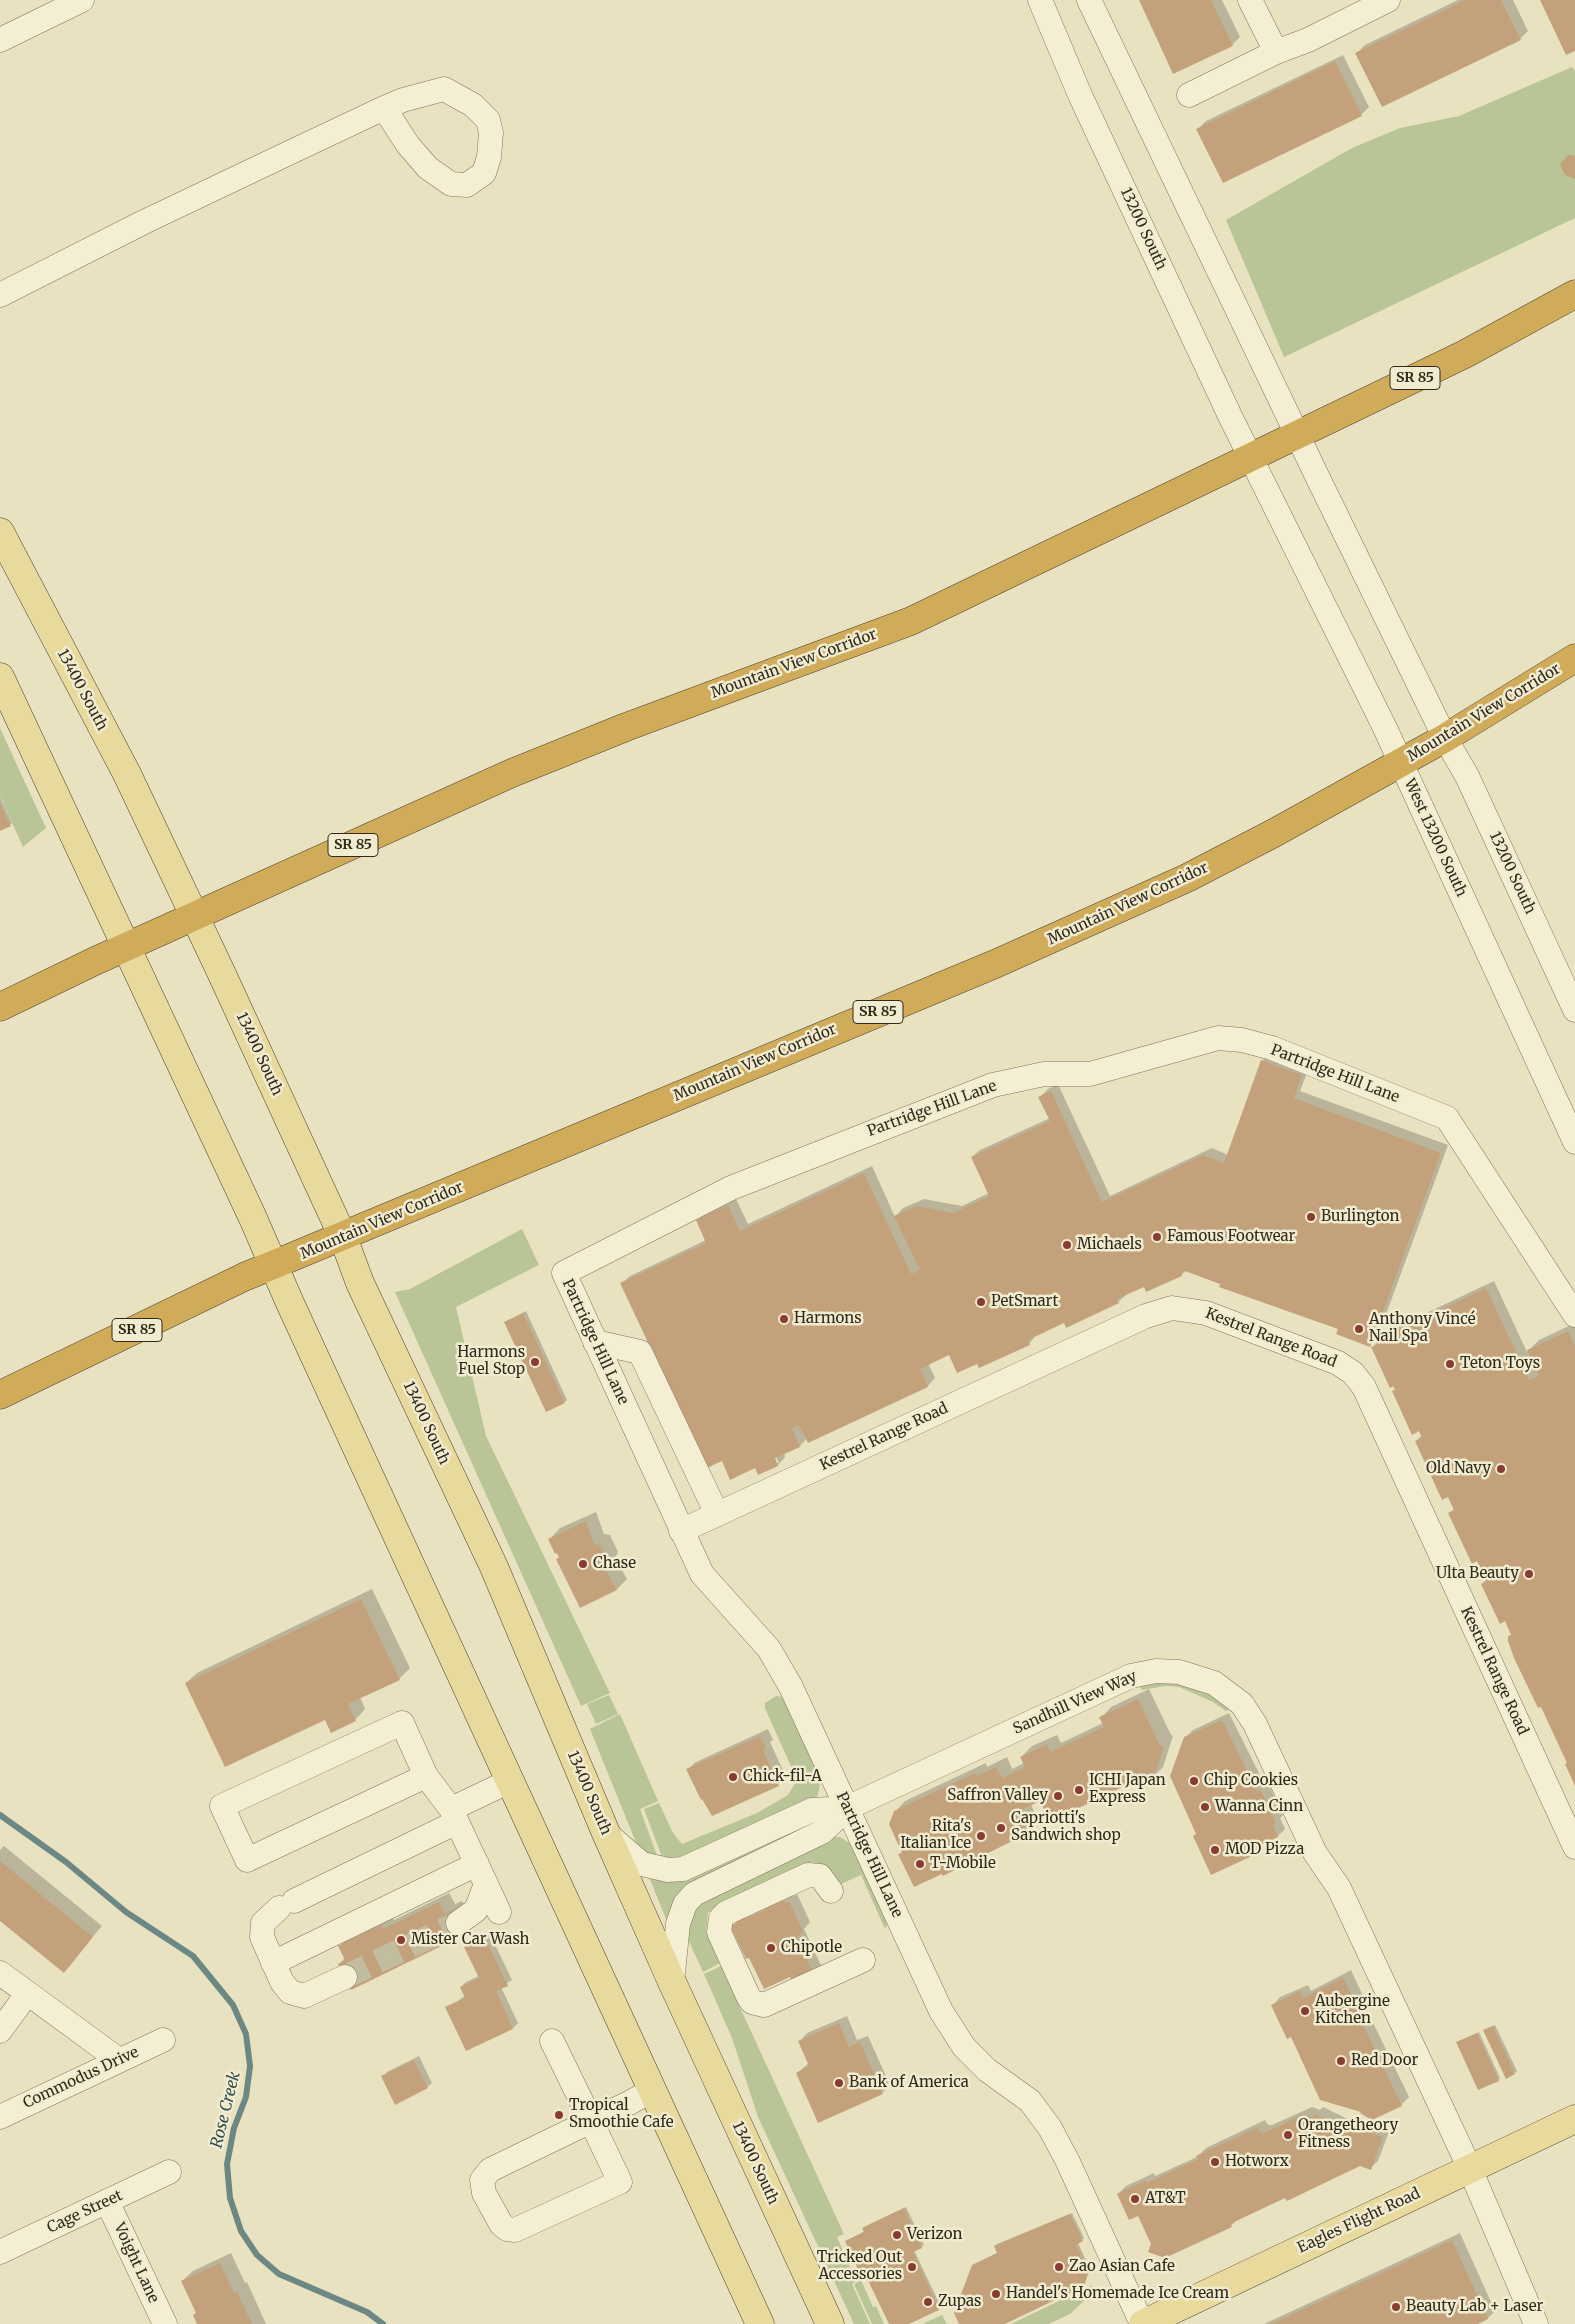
<!DOCTYPE html>
<html>
<head>
<meta charset="utf-8">
<style>
	body { margin:0 }
	canvas { display:block; background:#e8e2c1 }
</style>
</head>
<body>
<canvas width="1575" height="2324"></canvas>
<script>
const g = document.querySelector('canvas').getContext('2d');
g.lineJoin = 'round';
function fill(path, color) {
  g.fillStyle = color;
  g.fill(path, 'evenodd');
}
function shape(rows) {
  const path = new Path2D();
  for (const r of rows) {
    path.moveTo(r[0], r[1]);
    for (let i = 2; i < r.length; i += 2) path.lineTo(r[i], r[i + 1]);
  }
  return path;
}
function trace(path, color, width, dash) {
  g.strokeStyle = color;
  g.lineWidth = width;
  g.lineCap = dash ? 'butt' : 'round';
  g.setLineDash(dash || []);
  g.stroke(path);
}
function write(font, color, halo, rows, align = 'center') {
  g.font = font + ' Merriweather,serif';
  g.lineWidth = 5;
  g.setLineDash([]);
  g.textBaseline = 'middle';
  g.strokeStyle = halo;
  g.fillStyle = color;
  for (const [text, x, y, turn = 0] of rows) {
    g.save();
    g.translate(x, y);
    g.rotate((+turn || 0) * Math.PI / 180);
    g.textAlign = isNaN(turn) ? turn : align;
    if (halo) g.strokeText(text, 0, 0);
    g.fillText(text, 0, 0);
    g.restore();
  }
}
const green = shape([
	[1572,67,1575,71,1575,218,1284,357,1226,220,1352,148,1400,128,1459,116],
	[0,728,46,828,23,847,0,796],
	[522,1229,539,1265,456,1307,486,1436,610,1693,581,1706,395,1292,410,1289],
	[1166,1681,1183,1684,1212,1695,1231,1708,1226,1711,1213,1702,1179,1687,1165,1686,1142,1690,1139,1686],
	[609,1695,618,1714,596,1724,587,1704],
	[776,1696,784,1697,821,1780,817,1798,807,1805,675,1859,662,1857,644,1809,659,1803,673,1833,682,1844,757,1813,788,1795,797,1780,765,1708,765,1703],
	[620,1714,658,1801,640,1809,659,1861,639,1850,590,1729],
	[813,1817,818,1828,670,1920,666,1919,649,1877],
	[829,1837,840,1837,851,1844,888,1922,885,1929,861,1875,841,1884,828,1867,811,1862,724,1901,708,1913,706,1933,720,1963,703,1972,687,1937,690,1910,705,1894],
	[721,1966,844,2234,837,2237,856,2281,852,2284,870,2324,854,2324,758,2117,732,2038,704,1974],
	[861,2280,873,2307,876,2306,884,2324,872,2324,854,2284],
	[1092,2285,1086,2299,1070,2314,1049,2324,1011,2324],
	[942,2315,947,2324,922,2324]
]);
const shadow = shape([
	[1140,0,1222,0,1240,37,1232,45],
	[1458,0,1513,0,1528,31,1520,39,1357,53,1365,45],
	[1343,55,1369,107,1361,115,1198,129,1206,121],
	[0,797,12,823,0,830],
	[1270,1053,1309,1068,1300,1091,1448,1145,1377,1339,1370,1345,1339,1328,1186,1270,1182,1275,1144,1285,1126,1295,1118,1302,1065,1321,1036,1335,1029,1344,977,1362,949,1354,928,1363,935,1378,928,1386,808,1441,807,1438,800,1446,784,1453,785,1457,778,1465,759,1473,755,1466,722,1460,689,1428,622,1283,630,1276,706,1240,697,1221,705,1213,736,1199,748,1224,872,1166,895,1217,903,1208,924,1199,962,1206,989,1193,972,1157,980,1150,1050,1118,1040,1097,1048,1089,1058,1084,1110,1196,1212,1148,1228,1155,1262,1061],
	[774,1452,779,1463,776,1463],
	[1494,1281,1527,1352,1539,1340,1575,1323,1575,1781,1505,1619,1482,1584,1487,1580,1477,1560,1450,1513,1454,1509,1448,1496,1416,1441,1422,1435,1393,1391,1396,1389,1373,1347,1386,1332],
	[526,1311,567,1400,565,1402,506,1322],
	[596,1512,604,1534,610,1535,618,1552,615,1558,627,1579,617,1589,580,1606,557,1559,560,1557,550,1539,560,1528],
	[372,1589,410,1668,399,1679,360,1697,365,1709,355,1720,326,1718,186,1683,197,1673],
	[1149,1689,1171,1735,1173,1736,1163,1767,1152,1778,1145,1775,1040,1799,1031,1804,1038,1822,1027,1832,900,1855,903,1851,895,1812,905,1801,986,1763,987,1767,1007,1757,1012,1769,1024,1763,1021,1757,1032,1746,1057,1735,1061,1743,1103,1723,1101,1718,1111,1707],
	[1229,1713,1265,1785,1268,1783,1283,1815,1280,1818,1285,1829,1278,1836,1258,1845,1259,1848,1251,1855,1185,1738,1193,1730],
	[768,1729,773,1740,770,1742,786,1777,778,1785,713,1815,711,1810,710,1812,688,1769,696,1762],
	[4,1846,102,1926,63,1971,0,1919,0,1850],
	[789,1891,794,1896,797,1894,810,1922,804,1929,821,1965,813,1973,790,1975,750,1956,732,1926],
	[449,1893,455,1904,462,1901,473,1923,339,1964,345,1958,339,1947,350,1936,392,1915,394,1920],
	[490,1934,512,1980,501,1987,518,2023,513,2028,466,2049,447,2008,465,1996,461,1987,466,1982,479,1976,466,1948,471,1943],
	[1351,1970,1364,1998,1362,2000,1409,2097,1401,2105,1362,2111,1292,2035,1273,2005,1280,1997,1308,1985,1311,1991],
	[847,2016,857,2040,868,2036,890,2085,882,2093,797,2073,809,2063,800,2041,807,2033],
	[1495,2025,1517,2071,1515,2073,1484,2030],
	[1479,2032,1500,2078,1498,2080,1460,2041],
	[419,2056,432,2083,427,2087,382,2077,387,2072],
	[1312,2107,1320,2110,1323,2107,1356,2123,1361,2119,1390,2129,1378,2161,1370,2168,1360,2164,1286,2196,1238,2219,1231,2226,1152,2244,1139,2215,1118,2194,1126,2186,1154,2173,1155,2176,1197,2157,1206,2148,1265,2120,1268,2125,1272,2125],
	[906,2207,924,2245,914,2250,941,2307,906,2324,890,2324,865,2270,846,2241,865,2231,864,2228,866,2226],
	[1072,2213,1084,2238,1078,2243,1090,2269,1085,2283,1002,2324,961,2324,973,2265,998,2253,995,2246,997,2244],
	[1460,2233,1495,2311,1488,2318,1475,2324,1264,2324],
	[231,2253,245,2283,247,2282,266,2324,198,2324,197,2312,182,2281,193,2271]
]);
const stream = shape([
	[0,1815,66,1862,126,1912,193,1956,233,2005,246,2034,250,2066,246,2097,234,2128,227,2164,230,2198,241,2231,257,2255,279,2274,367,2312,383,2324]
]);
const building = shape([
	[1139,0,1211,0,1233,46,1173,74],
	[1465,0,1501,0,1521,40,1382,107,1355,53],
	[1540,0,1575,0,1575,51,1566,55],
	[1335,61,1362,116,1223,183,1196,129],
	[1568,155,1575,156,1575,179,1565,175,1560,164],
	[0,803,11,826,0,831],
	[1261,1060,1302,1075,1294,1098,1441,1153,1370,1347,1336,1334,1338,1329,1219,1287,1220,1284,1185,1271,1181,1273,1182,1276,1146,1292,1144,1287,1117,1299,1119,1303,1066,1328,1064,1323,1028,1340,1030,1345,979,1368,977,1364,957,1373,949,1355,920,1369,928,1387,808,1443,799,1425,792,1428,800,1447,775,1458,778,1466,758,1475,755,1468,730,1480,722,1461,707,1468,620,1283,706,1243,696,1220,728,1205,740,1231,864,1173,911,1274,920,1270,894,1216,916,1206,953,1213,989,1196,971,1157,1050,1121,1038,1097,1051,1091,1102,1202,1203,1155,1224,1163],
	[1486,1288,1529,1380,1539,1376,1527,1350,1568,1331,1575,1346,1575,1786,1565,1764,1567,1763,1541,1707,1538,1708,1514,1658,1508,1641,1508,1636,1511,1635,1505,1621,1500,1624,1481,1584,1486,1581,1480,1567,1477,1561,1472,1564,1448,1513,1454,1510,1448,1497,1442,1500,1415,1441,1422,1438,1419,1431,1412,1435,1392,1391,1395,1390,1393,1386,1390,1388,1371,1347,1378,1344,1376,1340],
	[523,1313,565,1403,546,1412,504,1322],
	[586,1521,594,1544,600,1545,609,1563,605,1565,607,1568,605,1569,617,1590,580,1608,556,1559,559,1558,557,1553,555,1554,548,1539],
	[361,1599,400,1680,348,1704,356,1721,331,1733,325,1720,225,1767,185,1683],
	[1138,1699,1160,1746,1164,1747,1153,1779,1145,1776,1050,1822,1040,1801,1019,1811,1028,1833,943,1876,942,1874,914,1887,898,1854,902,1853,889,1824,894,1811,975,1773,977,1776,996,1767,1002,1778,1025,1767,1020,1757,1047,1744,1050,1752,1104,1727,1099,1717],
	[1222,1720,1257,1791,1261,1790,1276,1824,1273,1825,1278,1837,1249,1851,1252,1856,1211,1875,1193,1836,1196,1834,1170,1776,1184,1737],
	[760,1736,766,1748,763,1750,779,1786,712,1816,702,1799,701,1800,686,1769],
	[0,1861,93,1937,64,1973,0,1921],
	[781,1898,786,1903,789,1901,803,1931,797,1938,814,1974,793,1983,790,1977,764,1989,749,1958,746,1959,730,1926,736,1923,734,1920,745,1915,747,1918,765,1910,767,1904],
	[439,1902,445,1914,451,1910,464,1935,351,1990,338,1964,345,1960,338,1946,381,1925,383,1929],
	[485,1938,508,1986,496,1991,513,2029,466,2051,445,2007,465,1998,460,1987,479,1978,464,1947],
	[1343,1977,1357,2007,1355,2008,1402,2106,1372,2120,1360,2113,1361,2112,1320,2100,1291,2037,1287,2039,1271,2005,1300,1991,1303,1998],
	[839,2023,849,2047,860,2042,883,2094,818,2123,796,2073,809,2066,798,2041],
	[1493,2026,1515,2074,1506,2079,1483,2030],
	[1477,2033,1499,2081,1478,2090,1456,2042],
	[414,2060,428,2088,395,2105,381,2076],
	[1304,2114,1313,2118,1314,2114,1350,2131,1352,2126,1383,2137,1371,2170,1360,2166,1287,2201,1285,2198,1230,2224,1232,2227,1165,2258,1148,2252,1151,2244,1138,2216,1129,2220,1117,2194,1146,2180,1147,2183,1198,2159,1196,2156,1258,2127,1260,2132,1264,2133],
	[904,2208,922,2248,913,2252,939,2310,909,2324,889,2324,864,2272,860,2274,845,2241,864,2232,862,2228],
	[1070,2214,1083,2241,1076,2245,1088,2272,1084,2286,1005,2324,959,2324,954,2313,972,2265,997,2253,994,2246],
	[1452,2240,1488,2319,1478,2324,1271,2324],
	[220,2263,234,2293,237,2292,252,2324,197,2324,193,2315,196,2313,181,2281]
]);
const minorTunnel = shape([
	[345,1977,458,1923]
]);
const minor = shape([
	[1040,0,1080,95,1230,416,1385,728,1575,1142],
	[1089,0,1316,474,1445,738,1467,776,1575,1010],
	[1250,0,1276,52,1308,40,1388,0],
	[0,40,82,0],
	[1189,95,1276,52],
	[0,295,144,222,291,152,384,108,403,100,444,89,473,105,488,120,491,133,489,157,484,173,467,185,451,184,428,168,408,145,384,108],
	[595,1342,640,1352,717,1514],
	[681,1531,1146,1316,1172,1308,1206,1313,1338,1363,1353,1373,1364,1387,1575,1847],
	[426,1776,402,1723,222,1806,247,1860,426,1776,451,1809,510,1781],
	[451,1809,499,1912],
	[606,1833,642,1864,668,1870,683,1869,812,1810,847,1808],
	[831,1891,820,1876,808,1875,726,1913,721,1918,719,1932,748,1996,752,2002,764,2005,863,1960],
	[294,1901,457,1822],
	[279,1908,263,1923,262,1937,282,1982,290,1992,304,1996,345,1977],
	[458,1923,476,1910,486,1884],
	[273,1963,477,1864],
	[0,1973,119,2060],
	[672,1982,678,1924,685,1904,694,1894,822,1832,847,1808,1131,1676,1156,1671,1179,1672,1214,1683,1242,1704,1255,1724,1315,1853,1339,1888,1470,2169,1536,2324],
	[0,2031,27,1994],
	[552,2041,591,2121,620,2182,515,2230,507,2229,501,2224,484,2193,482,2180,490,2170,591,2121,629,2103,653,2090],
	[0,2117,163,2040],
	[107,2201,165,2324],
	[0,2252,169,2172],
	[1142,2324,1068,2162,1050,2128,1030,2101,987,2070,964,2047,941,2011,791,1687,769,1649,702,1574,564,1273,731,1188,993,1085,1044,1074,1090,1074,1218,1038,1242,1040,1272,1048,1447,1118,1575,1315]
]);
const major = shape([
	[0,532,127,774,220,970,343,1237,360,1283,494,1567,606,1833,672,1982,830,2324],
	[0,677,252,1216,290,1303,760,2324],
	[1143,2324,1575,2119]
]);
const highway = shape([
	[0,1007,95,961,512,773,626,727,911,621,1465,354,1575,294],
	[0,1395,244,1277,995,964,1187,878,1274,833,1445,738,1575,658]
]);
const markers = [
	[1311,1217,5,"#893c31"],
	[1157,1237,5,"#893c31"],
	[1067,1245,5,"#893c31"],
	[981,1302,5,"#893c31"],
	[784,1319,5,"#893c31"],
	[1359,1329,5,"#893c31"],
	[535,1362,5,"#893c31"],
	[1450,1364,5,"#893c31"],
	[1501,1469,5,"#893c31"],
	[583,1564,5,"#893c31"],
	[1529,1574,5,"#893c31"],
	[733,1777,5,"#893c31"],
	[1194,1781,5,"#893c31"],
	[1079,1790,5,"#893c31"],
	[1058,1796,5,"#893c31"],
	[1205,1807,5,"#893c31"],
	[1001,1828,5,"#893c31"],
	[981,1836,5,"#893c31"],
	[1215,1850,5,"#893c31"],
	[920,1864,5,"#893c31"],
	[401,1940,5,"#893c31"],
	[771,1948,5,"#893c31"],
	[1305,2011,5,"#893c31"],
	[1341,2061,5,"#893c31"],
	[839,2083,5,"#893c31"],
	[559,2115,5,"#893c31"],
	[1288,2135,5,"#893c31"],
	[1215,2162,5,"#893c31"],
	[1135,2199,5,"#893c31"],
	[897,2235,5,"#893c31"],
	[912,2267,5,"#893c31"],
	[1059,2267,5,"#893c31"],
	[996,2294,5,"#893c31"],
	[928,2302,5,"#893c31"],
	[1396,2307,5,"#893c31"]
];
const shields = [
	[1415,378,50],
	[353,845,50],
	[878,1012,50],
	[137,1330,50]
];
const shieldNames = [
	["SR 85",1415,378],
	["SR 85",353,845],
	["SR 85",878,1012],
	["SR 85",137,1330]
];
const streetNames = [
	["13200 South",1143,229,65],
	["Mountain View Corridor",794,664,-20],
	["13400 South",82,690,62],
	["Mountain View Corridor",1484,713,-31],
	["West 13200 South",1435,838,65],
	["13200 South",1512,873,65],
	["Mountain View Corridor",1128,904,-25],
	["13400 South",259,1054,65],
	["Mountain View Corridor",755,1063,-23],
	["Partridge Hill Lane",1335,1074,21],
	["Partridge Hill Lane",932,1109,-20],
	["Mountain View Corridor",382,1221,-23],
	["Kestrel Range Road",1271,1338,21],
	["Partridge Hill Lane",595,1342,65],
	["13400 South",426,1423,65],
	["Kestrel Range Road",884,1437,-25],
	["Kestrel Range Road",1494,1671,65],
	["Sandhill View Way",1075,1703,-24],
	["13400 South",589,1793,67],
	["Partridge Hill Lane",869,1855,65],
	["Commodus Drive",81,2078,-25],
	["13400 South",755,2163,65],
	["Cage Street",85,2212,-25],
	["Eagles Flight Road",1359,2221,-25],
	["Voight Lane",136,2263,65]
];
const poiNames = [
	["Burlington",1321,1217],
	["Famous Footwear",1167,1237],
	["Michaels",1077,1245],
	["PetSmart",991,1302],
	["Harmons",794,1319],
	["Anthony Vincé",1369,1320],
	["Nail Spa",1369,1337],
	["Harmons",525,1353,"right"],
	["Fuel Stop",525,1370,"right"],
	["Teton Toys",1460,1364],
	["Old Navy",1491,1469,"right"],
	["Chase",593,1564],
	["Ulta Beauty",1519,1574,"right"],
	["Chick-fil-A",743,1777],
	["ICHI Japan",1089,1781],
	["Express",1089,1798],
	["Chip Cookies",1204,1781],
	["Saffron Valley",1048,1796,"right"],
	["Wanna Cinn",1215,1807],
	["Capriotti's",1011,1819],
	["Sandwich shop",1011,1836],
	["Rita's",971,1827,"right"],
	["Italian Ice",971,1844,"right"],
	["MOD Pizza",1225,1850],
	["T-Mobile",930,1864],
	["Mister Car Wash",411,1940],
	["Chipotle",781,1948],
	["Aubergine",1315,2002],
	["Kitchen",1315,2019],
	["Red Door",1351,2061],
	["Bank of America",849,2083],
	["Tropical",569,2106],
	["Smoothie Cafe",569,2123],
	["Orangetheory",1298,2126],
	["Fitness",1298,2143],
	["Hotworx",1225,2162],
	["AT&T",1145,2199],
	["Verizon",907,2235],
	["Tricked Out",902,2258,"right"],
	["Accessories",902,2275,"right"],
	["Zao Asian Cafe",1069,2267],
	["Handel's Homemade Ice Cream",1006,2294],
	["Zupas",938,2302],
	["Beauty Lab + Laser",1406,2307]
];
const waterNames = [
	["Rose Creek",226,2110,-76]
];
fill(green, '#bac597');
fill(shadow, '#0003');
trace(stream, '#6c8885', 6);
fill(building, '#c3a27b');
trace(minorTunnel, '#c3bda0', 24, [24, 12]);
trace(minor, '#80735b', 25);
trace(major, '#4e412f', 29);
trace(highway, '#4e412f', 29);
trace(minor, '#f4efd3', 24);
trace(major, '#e8da9c', 28);
trace(highway, '#d0ab5a', 28);
for (const [x, y, r, color] of markers) {
  const dot = new Path2D();
  dot.arc(x, y, r, 0, 2 * Math.PI);
  g.fillStyle = color;
  g.fill(dot);
  trace(dot, '#f1ebd0', 2);
}
for (const [x, y, w] of shields) {
  const box = new Path2D();
  box.roundRect(x - w / 2, y - 11.5, w, 23, 4);
  g.fillStyle = '#f1ebd0';
  g.fill(box);
  trace(box, '#312a1d', 1);
}
write('bold 14px', '#312a1d', null, shieldNames);
write('15px', '#312a1d', '#f1ebd0', streetNames);
write('15px', '#312a1d', '#f1ebd0', poiNames, 'left');
write('italic 16px', '#2e4e50', '#f1ebd0', waterNames);
</script>
</body>
</html>
